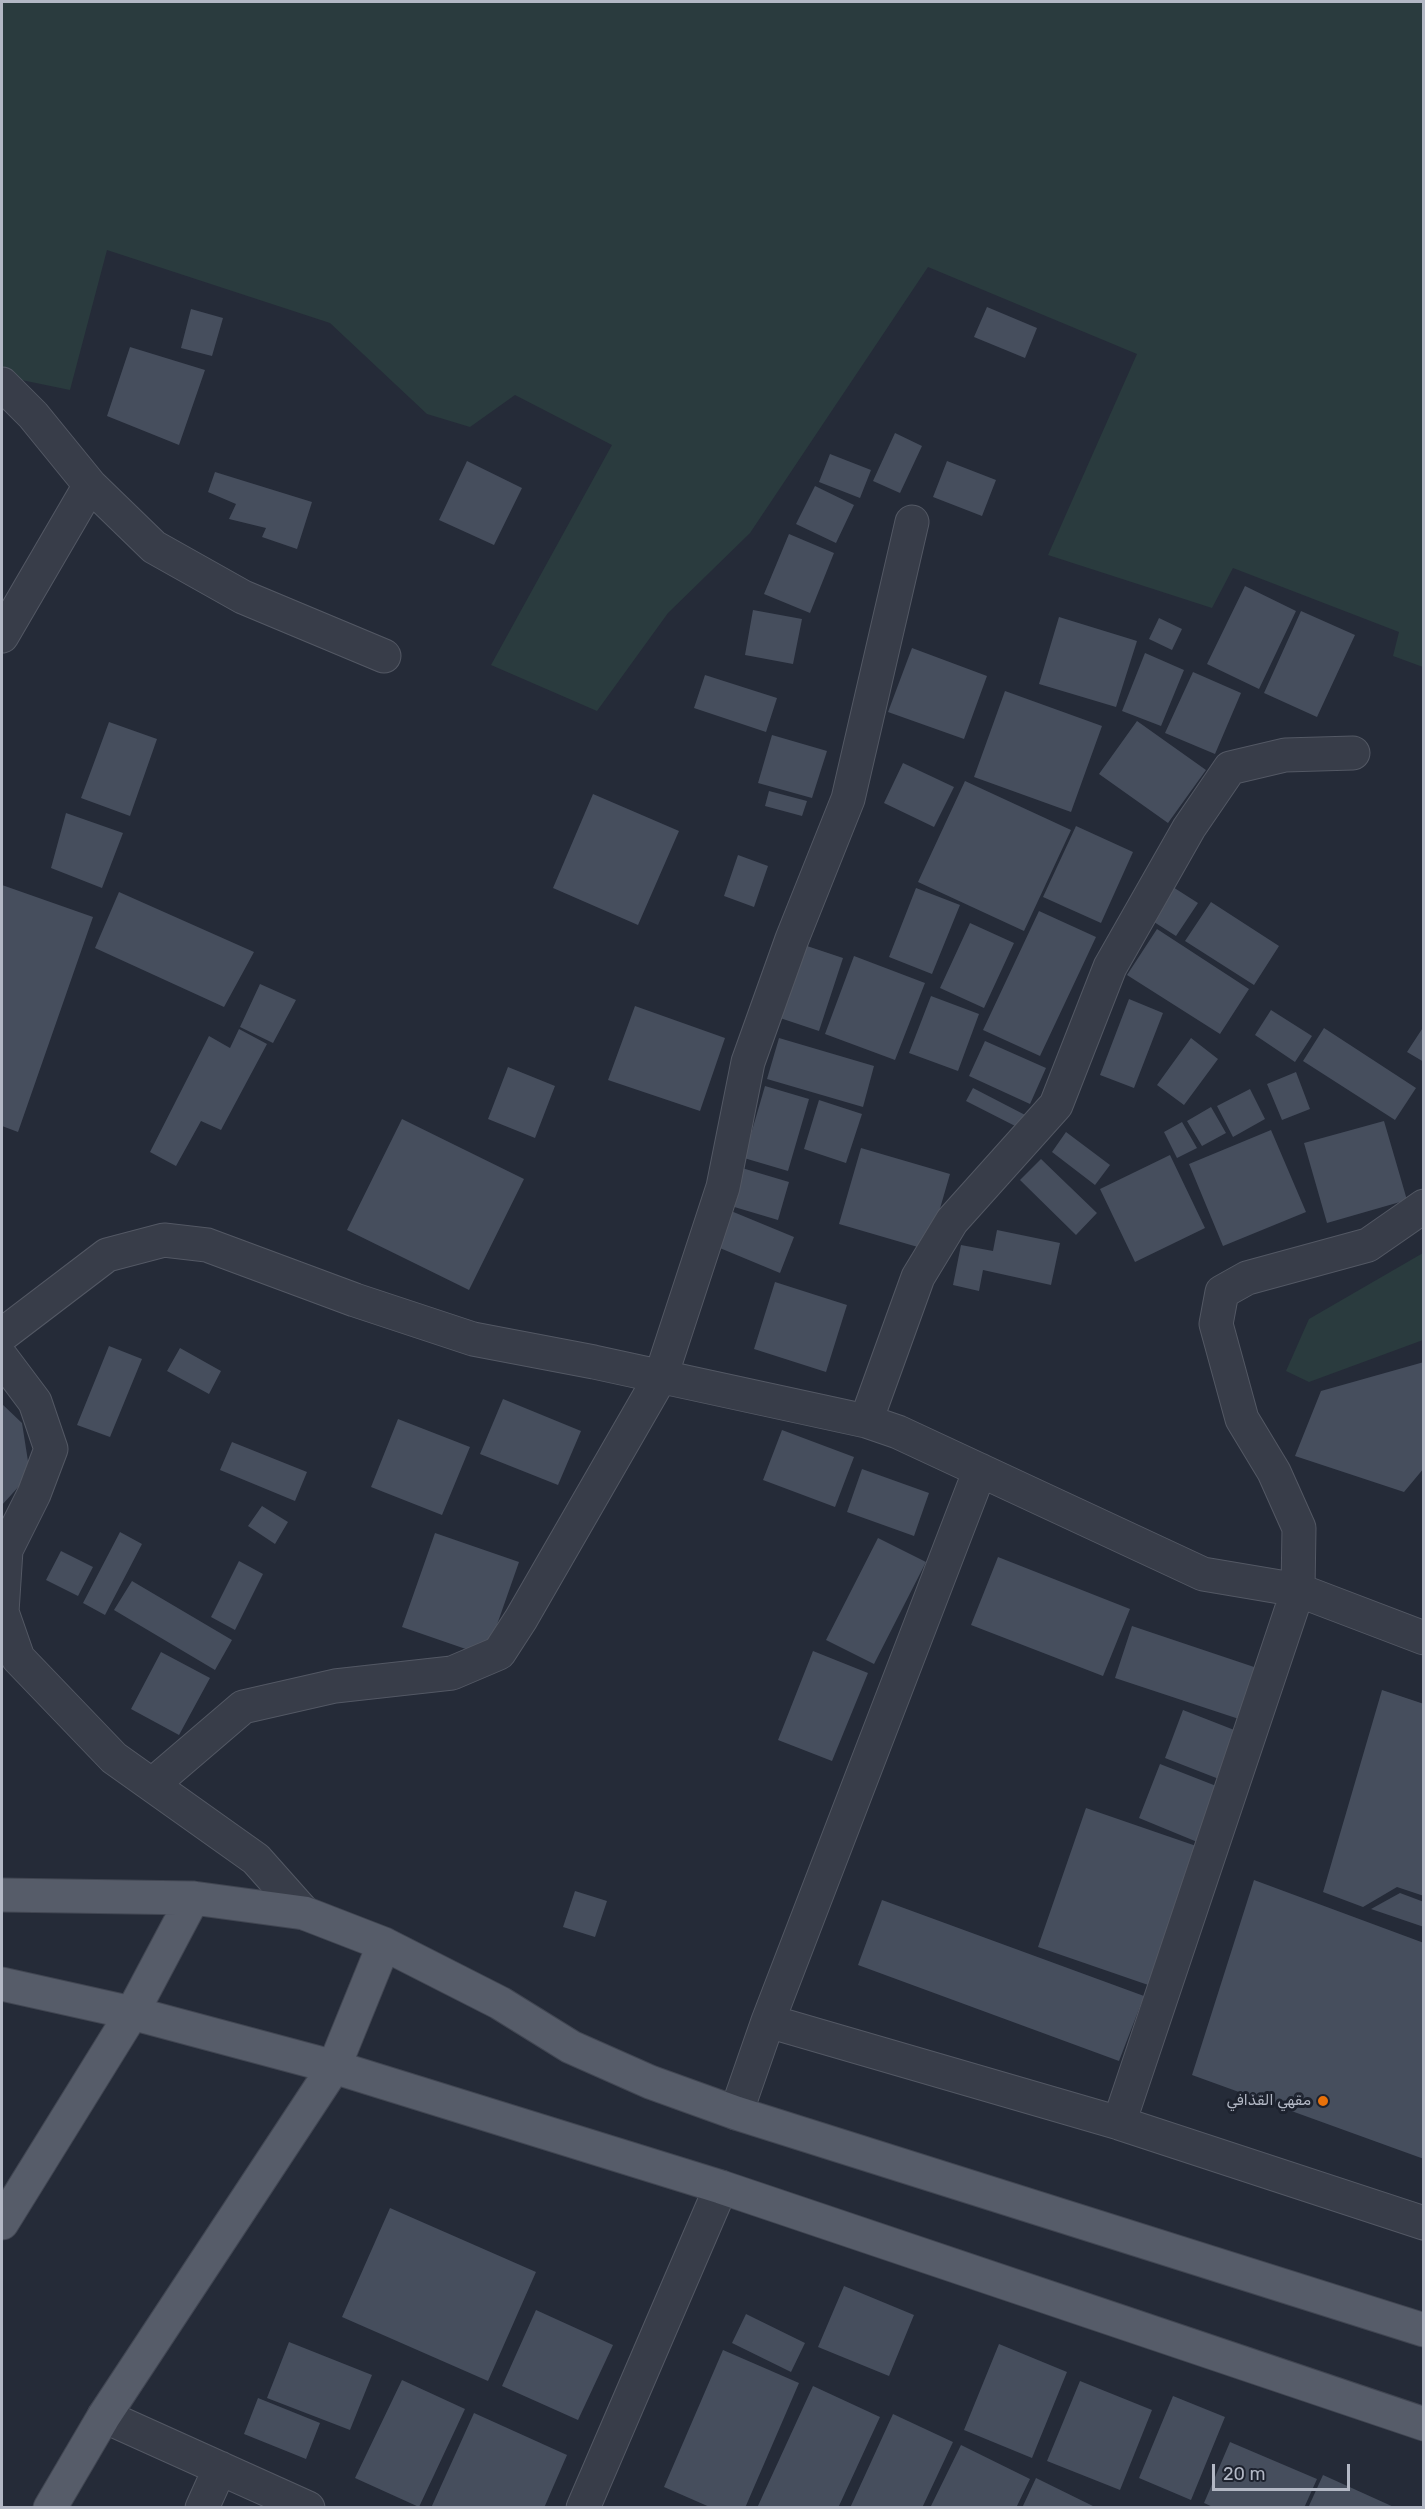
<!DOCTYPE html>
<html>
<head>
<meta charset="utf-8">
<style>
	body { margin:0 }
	#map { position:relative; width:1425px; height:2509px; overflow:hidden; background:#252b38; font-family:Rubik,sans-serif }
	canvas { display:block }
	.frame { position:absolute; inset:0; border:3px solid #b3b8c5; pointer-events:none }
	.scale { position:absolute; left:1212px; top:2464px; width:138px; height:27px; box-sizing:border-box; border:3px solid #b3b8c5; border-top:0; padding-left:8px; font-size:18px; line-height:21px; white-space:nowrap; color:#b3b8c5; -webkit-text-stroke:4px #1d222e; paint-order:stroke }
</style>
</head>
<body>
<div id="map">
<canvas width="1425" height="2509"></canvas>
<div class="frame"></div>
<div class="scale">20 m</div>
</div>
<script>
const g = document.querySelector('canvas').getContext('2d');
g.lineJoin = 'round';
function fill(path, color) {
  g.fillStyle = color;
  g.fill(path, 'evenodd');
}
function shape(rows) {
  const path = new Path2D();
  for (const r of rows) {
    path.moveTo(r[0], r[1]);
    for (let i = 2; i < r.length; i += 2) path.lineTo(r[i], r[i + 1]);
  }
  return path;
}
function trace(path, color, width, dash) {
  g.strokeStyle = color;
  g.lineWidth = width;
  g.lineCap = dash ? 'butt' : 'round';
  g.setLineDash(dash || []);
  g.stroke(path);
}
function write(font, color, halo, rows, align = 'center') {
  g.font = font + ' Rubik,"Noto Naskh Arabic",sans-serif';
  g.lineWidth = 6;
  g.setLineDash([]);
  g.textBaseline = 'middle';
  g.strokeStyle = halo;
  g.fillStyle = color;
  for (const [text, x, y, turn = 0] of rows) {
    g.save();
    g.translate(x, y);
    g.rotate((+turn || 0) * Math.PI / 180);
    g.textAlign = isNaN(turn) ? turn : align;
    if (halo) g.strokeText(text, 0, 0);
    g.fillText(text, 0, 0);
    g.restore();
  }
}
const green = shape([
	[2,2,1423,2,1423,667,1393,656,1399,632,1233,568,1212,608,1048,555,1137,354,928,267,750,533,668,613,597,711,491,665,612,445,515,395,470,427,427,414,330,323,107,250,70,390,2,376],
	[1423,1253,1423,1340,1309,1382,1286,1371,1309,1319]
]);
const building = shape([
	[987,307,1037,328,1025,358,974,337],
	[191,309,223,318,212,356,181,348],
	[130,347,205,370,179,445,107,416],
	[895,433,922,446,900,493,873,481],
	[830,454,871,470,860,498,819,482],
	[467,461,522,488,494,545,439,520],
	[947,461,996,480,982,516,933,497],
	[215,472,312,502,297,549,262,537,266,528,229,519,236,504,208,492],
	[815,486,854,505,836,543,796,524],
	[789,534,834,553,810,613,764,594],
	[1245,586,1296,611,1259,689,1207,664],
	[753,610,802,619,793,664,745,655],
	[1301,611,1355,635,1317,717,1264,693],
	[1059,617,1137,641,1116,707,1039,684],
	[1159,618,1182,629,1172,650,1149,639],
	[912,648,987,676,964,739,888,712],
	[1145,653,1184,670,1161,726,1122,711],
	[1193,672,1241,693,1215,754,1165,733],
	[705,675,777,698,766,732,694,708],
	[1005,691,1102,726,1071,812,974,777],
	[1137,721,1206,770,1168,823,1099,774],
	[109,722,157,739,130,816,81,798],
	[772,735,827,751,812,798,758,783],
	[903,763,954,787,934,827,884,803],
	[965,781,1071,830,1024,931,918,882],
	[769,791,807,801,802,816,765,806],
	[593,794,679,831,638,925,553,888],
	[66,813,123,833,102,888,51,868],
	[1076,826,1133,852,1101,923,1043,897],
	[738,855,768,866,754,907,724,896],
	[1165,882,1198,903,1176,936,1143,915],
	[2,885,93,917,18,1132,2,1126],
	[916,888,960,905,932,974,889,957],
	[119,892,254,952,224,1007,95,948],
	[1211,902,1279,946,1254,985,1185,941],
	[1039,911,1096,937,1040,1056,983,1030],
	[970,923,1014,943,984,1008,940,988],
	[1157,929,1249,989,1220,1034,1127,975],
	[804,945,843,958,819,1031,780,1018],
	[854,956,925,983,895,1060,825,1034],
	[260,984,296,1000,273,1043,240,1027],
	[931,996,979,1014,958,1071,909,1053],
	[1129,999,1163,1013,1134,1088,1100,1075],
	[635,1006,725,1038,700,1111,608,1080],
	[1271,1010,1312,1036,1295,1062,1255,1035],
	[1424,1026,1424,1062,1407,1052],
	[1324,1028,1416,1088,1395,1120,1303,1061],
	[239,1029,267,1044,221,1130,201,1121,176,1166,150,1152,209,1036,230,1048],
	[779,1038,874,1066,863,1107,767,1079],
	[1191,1038,1218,1059,1184,1105,1157,1085],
	[985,1041,1046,1068,1030,1104,969,1076],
	[508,1067,555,1086,535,1138,488,1119],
	[1296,1072,1310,1109,1282,1120,1267,1084],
	[765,1086,809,1099,788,1171,744,1158],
	[973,1088,1029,1117,1023,1130,966,1101],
	[1250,1089,1265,1119,1233,1137,1217,1106],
	[819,1100,862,1114,846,1163,804,1149],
	[1211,1107,1226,1133,1202,1146,1187,1121],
	[402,1119,524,1179,469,1290,347,1230],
	[1384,1121,1407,1200,1327,1223,1304,1143],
	[1182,1122,1197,1148,1177,1158,1164,1132],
	[1271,1130,1306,1212,1223,1246,1189,1164],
	[1066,1132,1110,1165,1095,1185,1052,1152],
	[861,1148,950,1174,928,1250,839,1224],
	[1170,1155,1205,1228,1135,1262,1100,1189],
	[1041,1159,1097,1213,1076,1235,1020,1180],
	[742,1168,789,1182,778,1220,731,1206],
	[731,1211,794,1237,780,1273,715,1246],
	[997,1230,1060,1243,1051,1285,983,1270,979,1291,953,1285,961,1245,993,1251],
	[775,1282,847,1305,826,1372,754,1349],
	[109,1346,142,1359,110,1437,77,1425],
	[180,1348,221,1371,209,1394,167,1371],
	[1424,1362,1424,1468,1404,1492,1295,1456,1321,1391],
	[503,1399,581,1431,558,1485,480,1454],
	[2,1404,22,1423,30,1474,2,1505],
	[398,1419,470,1447,442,1515,371,1487],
	[782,1430,854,1457,835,1507,763,1480],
	[232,1442,307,1472,295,1501,220,1470],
	[862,1469,929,1493,914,1536,847,1512],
	[262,1506,288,1522,275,1544,248,1526],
	[120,1532,142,1544,105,1615,83,1603],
	[435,1533,519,1562,486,1656,402,1627],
	[878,1538,926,1562,874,1664,826,1640],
	[61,1551,93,1567,78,1596,46,1580],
	[998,1557,1130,1609,1103,1676,971,1625],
	[239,1561,263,1574,235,1630,211,1617],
	[132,1581,232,1640,215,1670,114,1610],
	[1132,1626,1266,1671,1248,1722,1115,1678],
	[813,1651,868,1673,832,1761,778,1740],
	[161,1652,210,1678,179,1735,131,1709],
	[1382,1690,1424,1704,1424,1896,1397,1887,1363,1907,1323,1892],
	[1183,1710,1242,1733,1224,1781,1165,1758],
	[1160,1764,1229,1791,1207,1846,1139,1818],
	[1086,1808,1202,1848,1154,1987,1038,1947],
	[1254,1880,1424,1943,1424,2159,1192,2075],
	[575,1891,607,1901,595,1937,563,1927],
	[1400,1893,1424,1902,1424,1927,1371,1909],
	[882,1900,1144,1996,1119,2061,858,1965],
	[390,2208,536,2272,488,2381,342,2317],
	[844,2286,914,2315,889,2376,818,2347],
	[536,2310,613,2345,578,2420,502,2386],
	[746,2314,805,2343,791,2372,732,2343],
	[289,2342,372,2375,350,2430,267,2398],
	[999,2344,1067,2372,1032,2458,964,2430],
	[723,2350,799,2383,745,2508,712,2508,664,2487],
	[402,2380,465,2409,419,2507,355,2478],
	[1080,2381,1152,2410,1120,2490,1047,2461],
	[813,2386,880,2417,838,2508,757,2508],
	[1173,2396,1225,2417,1191,2500,1139,2478],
	[258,2398,320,2423,306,2459,244,2434],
	[474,2413,567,2455,544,2508,431,2508],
	[893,2414,953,2442,922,2508,850,2508],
	[1230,2442,1317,2479,1304,2508,1215,2508,1204,2503],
	[961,2445,1030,2479,1016,2508,930,2508],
	[1323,2475,1396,2508,1308,2508],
	[1036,2478,1097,2508,1022,2508]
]);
const minor = shape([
	[2,384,33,415,90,485],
	[2,636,90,485,154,547,243,597,384,656],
	[2,1335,107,1255,164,1240,207,1245,355,1300,473,1339,594,1362,866,1421,898,1432,1203,1574,1298,1590,1424,1638],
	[2,1358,35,1402,51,1449,34,1494,6,1550,2,1612,18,1658,114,1758,256,1859,304,1913],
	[866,1421,918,1277,952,1221,1056,1105,1110,967,1189,828,1230,768,1285,755,1353,753],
	[153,1784,243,1707,335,1686,452,1673,499,1653,521,1619,661,1376,723,1187,748,1062,792,939,848,799,912,522],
	[768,2021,1119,2123,1424,2223],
	[736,2113,768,2021,980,1470],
	[1119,2123,1298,1590,1299,1528,1274,1472,1242,1419,1216,1324,1222,1292,1247,1278,1368,1245,1424,1206],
	[104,2416,308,2508],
	[202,2508,220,2468],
	[583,2508,721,2187]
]);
const primary = shape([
	[2,1895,193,1898,304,1913,384,1944,500,2003,571,2047,650,2082,736,2113,1424,2330],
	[2,1984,132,2013,334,2067,721,2187,1424,2424],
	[2,2223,132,2013,193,1898],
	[50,2508,104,2416,334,2067,384,1944]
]);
const markers = [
	[1323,2101,6,"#e8710a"]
];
const poiNames = [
	["مقهي القذافي",1311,2101]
];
fill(green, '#2a3b3e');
fill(building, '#464e5d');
trace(minor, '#535864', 35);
trace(primary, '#414652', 35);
trace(minor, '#383d49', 33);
trace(primary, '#565c69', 33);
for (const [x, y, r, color] of markers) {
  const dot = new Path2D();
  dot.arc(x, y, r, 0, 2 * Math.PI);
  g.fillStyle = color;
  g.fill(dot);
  trace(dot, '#1d222e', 2);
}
write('15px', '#b3b8c5', '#1d222e', poiNames, 'right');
</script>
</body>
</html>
